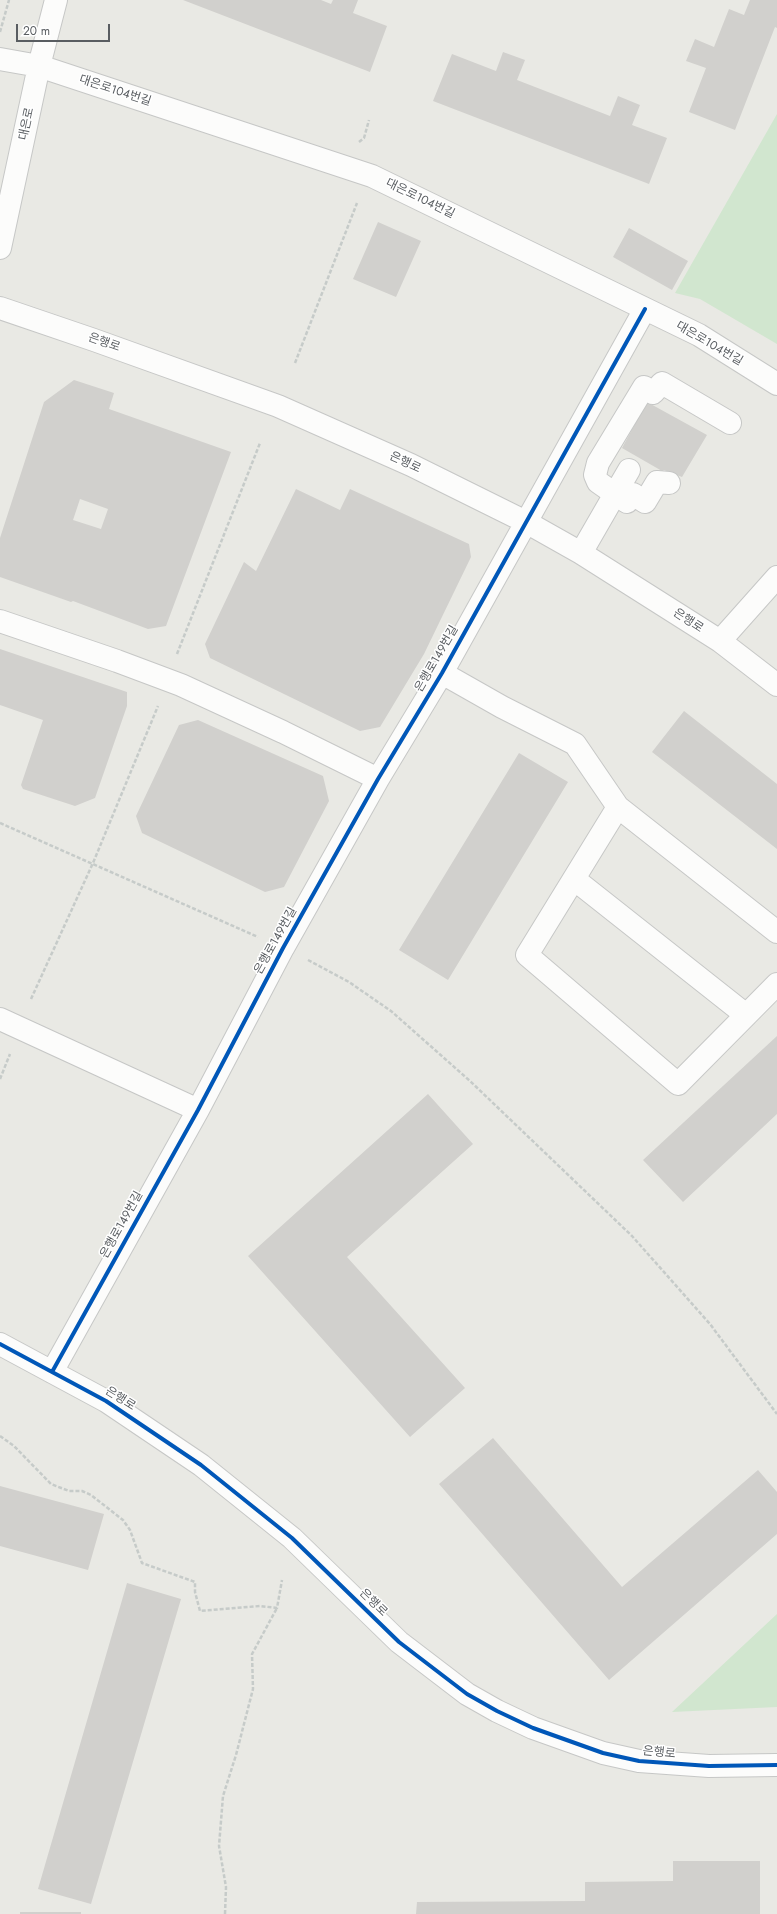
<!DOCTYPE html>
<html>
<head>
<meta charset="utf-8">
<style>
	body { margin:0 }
	#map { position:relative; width:777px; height:1914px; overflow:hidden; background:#e9e9e4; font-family:Jost,sans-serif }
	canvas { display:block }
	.scale { position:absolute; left:16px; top:24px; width:94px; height:18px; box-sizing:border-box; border:2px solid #595d61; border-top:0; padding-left:5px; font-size:12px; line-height:14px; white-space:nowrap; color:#595d61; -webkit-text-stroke:3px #fff; paint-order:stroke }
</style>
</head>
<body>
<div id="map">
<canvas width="777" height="1914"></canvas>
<div class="scale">20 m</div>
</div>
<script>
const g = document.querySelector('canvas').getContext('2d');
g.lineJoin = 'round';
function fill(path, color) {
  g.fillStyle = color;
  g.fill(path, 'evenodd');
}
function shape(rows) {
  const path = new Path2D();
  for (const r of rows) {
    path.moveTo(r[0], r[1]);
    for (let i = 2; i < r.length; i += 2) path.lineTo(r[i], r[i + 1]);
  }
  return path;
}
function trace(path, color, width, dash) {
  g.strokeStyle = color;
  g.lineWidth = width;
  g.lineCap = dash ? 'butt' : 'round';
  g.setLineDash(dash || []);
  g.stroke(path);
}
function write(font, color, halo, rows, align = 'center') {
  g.font = font + ' Jost,"Noto Sans KR",sans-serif';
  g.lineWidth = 3;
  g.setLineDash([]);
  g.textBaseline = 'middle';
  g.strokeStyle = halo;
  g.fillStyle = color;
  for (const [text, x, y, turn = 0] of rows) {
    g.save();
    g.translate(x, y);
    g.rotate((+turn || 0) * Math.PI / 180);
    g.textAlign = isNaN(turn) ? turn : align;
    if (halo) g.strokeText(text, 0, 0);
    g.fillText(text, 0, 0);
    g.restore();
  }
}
const green = shape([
	[777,114,777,344,700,299,675,293],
	[777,1614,777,1707,672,1712]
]);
const building = shape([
	[183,0,321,0,331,4,333,0,358,0,353,13,387,26,370,72],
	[750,0,777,0,777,28,775,27,735,130,689,112,706,68,686,61,695,39,714,47,729,9,744,15],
	[503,52,525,60,517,80,610,116,618,96,640,105,632,125,667,138,649,184,433,101,452,54,496,71],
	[378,222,421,241,396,297,353,279],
	[629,228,688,261,672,290,613,257],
	[74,380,114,393,109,409,231,452,166,626,148,629,73,601,71,602,0,577,0,538,44,402],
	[80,499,108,509,101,529,73,520],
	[647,402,707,435,682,477,664,470,662,471,622,448],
	[296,489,340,510,350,489,469,544,471,557,424,654,380,727,360,731,210,658,205,644,244,562,256,571],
	[0,649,127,692,127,706,95,798,75,806,23,789,21,785,43,720,0,705],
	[684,711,777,784,777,849,652,752],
	[198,720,323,776,329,801,284,887,265,892,142,833,136,816,179,725],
	[519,753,568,782,448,980,399,950],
	[777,1036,777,1114,683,1202,643,1160],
	[428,1094,473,1144,347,1257,465,1388,410,1437,248,1256],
	[493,1438,622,1587,758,1470,777,1492,777,1534,609,1680,439,1484],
	[0,1486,104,1514,88,1570,0,1546],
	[127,1583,181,1599,91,1904,38,1889],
	[673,1861,760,1861,760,1914,416,1914,417,1902,585,1901,585,1882,673,1881],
	[20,1912,81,1912,81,1914,20,1914]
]);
const path = shape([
	[0,32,9,0],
	[359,142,364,138,369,120],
	[295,363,357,203],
	[177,654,260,443],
	[0,823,258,937],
	[308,960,349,982,391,1011,470,1081,632,1236,710,1324,777,1414],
	[31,999,93,863,158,706],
	[0,1079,10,1054],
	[0,1436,14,1446,51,1484,69,1491,82,1491,91,1495,123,1520,130,1530,142,1563,195,1582,195,1592,200,1611,260,1606,277,1608,282,1580],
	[225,1914,226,1887,219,1846,223,1796,236,1755,253,1689,252,1654,277,1608]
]);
const minor = shape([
	[0,59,39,66,372,176,699,335,777,384],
	[0,248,39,66,56,0],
	[0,308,94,340,278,406,411,465,526,522,581,553,720,641,777,685],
	[629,470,615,494,627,502,633,494,645,502,657,482,669,483],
	[581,553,615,494,598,482,595,475,598,463,644,387,653,393,662,383,730,423],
	[0,621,117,661,181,685,283,732,378,779],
	[720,641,777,577],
	[442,673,502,707,575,744,618,807,777,932],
	[618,807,527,955,678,1084,777,984],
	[574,879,746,1015],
	[0,1019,198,1110],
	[0,1344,106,1401,201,1465,292,1538,399,1642,467,1694,497,1711,533,1728,603,1753,639,1761,709,1766,777,1765],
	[52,1372,198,1110,283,948,378,779,442,673,645,309]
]);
const cycleway = shape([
	[0,1344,106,1401,201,1465,292,1538,399,1642,467,1694,497,1711,533,1728,603,1753,639,1761,709,1766,777,1765],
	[52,1372,198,1110,283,948,378,779,442,673,645,309]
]);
const streetNames = [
	["대은로104번길",115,91,18],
	["대은로",27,124,-78],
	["대은로104번길",420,199,26],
	["은행로",104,343,19],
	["대은로104번길",709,344,30],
	["은행로",405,463,25],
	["은행로",688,621,33],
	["은행로149번길",437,659,-60],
	["은행로149번길",276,941,-61],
	["은행로149번길",122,1225,-61],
	["은행로",120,1399,32],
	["은행로",373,1603,44],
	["은행로",659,1753,6]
];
fill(green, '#d1e6cf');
fill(building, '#d1d0cd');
trace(minor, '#c6c7c6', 24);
trace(path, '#c6cbc9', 2.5, [4, 2]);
trace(minor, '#fcfcfb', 22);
trace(cycleway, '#0057b8', 4);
write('12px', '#595d61', '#fff', streetNames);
</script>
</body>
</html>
